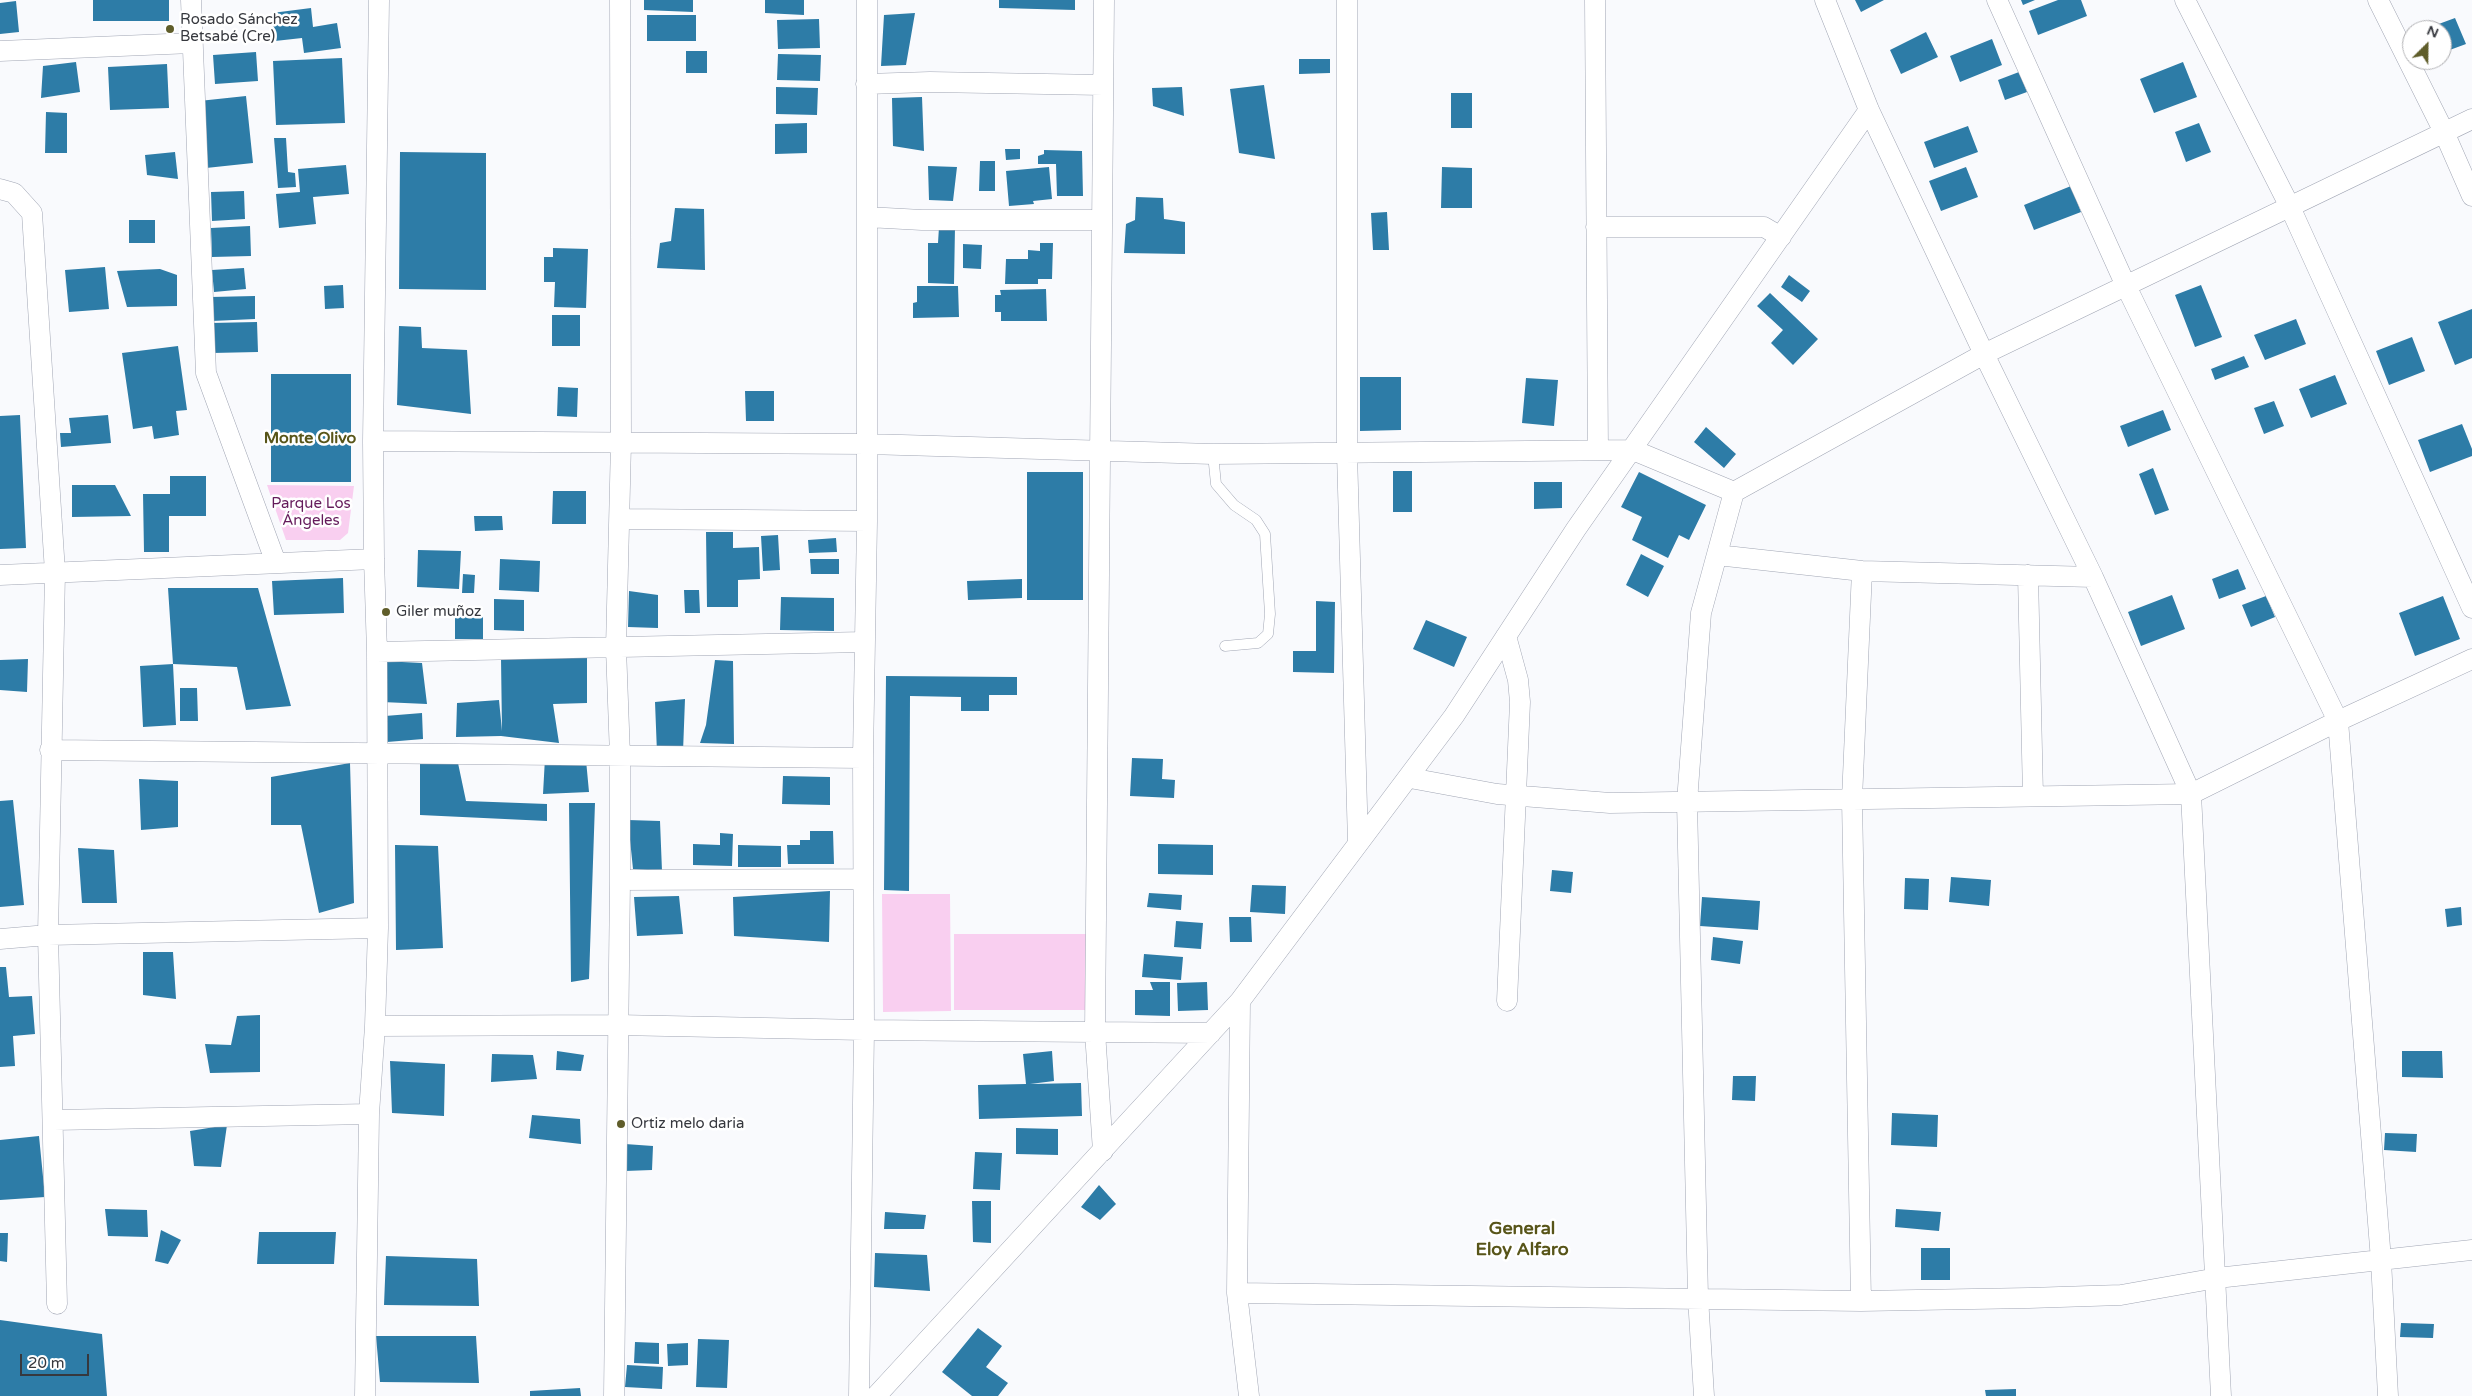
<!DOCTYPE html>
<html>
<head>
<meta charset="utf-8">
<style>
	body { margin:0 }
	#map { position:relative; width:2472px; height:1396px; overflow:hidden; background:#f9fafd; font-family:"Varela Round",sans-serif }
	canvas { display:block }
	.north { position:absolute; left:2402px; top:20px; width:50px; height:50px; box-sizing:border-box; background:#fff; border:1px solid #afafb2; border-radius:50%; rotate:23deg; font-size:14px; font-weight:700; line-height:20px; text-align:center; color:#36383e }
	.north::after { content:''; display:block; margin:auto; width:18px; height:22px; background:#5f5d2a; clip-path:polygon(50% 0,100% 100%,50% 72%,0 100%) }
	.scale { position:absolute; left:20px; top:1354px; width:69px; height:22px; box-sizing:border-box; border:2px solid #36383e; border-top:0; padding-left:6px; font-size:15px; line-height:18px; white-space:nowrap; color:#36383e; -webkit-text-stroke:4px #fff; paint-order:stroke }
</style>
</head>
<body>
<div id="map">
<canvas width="2472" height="1396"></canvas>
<div class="north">N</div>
<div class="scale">20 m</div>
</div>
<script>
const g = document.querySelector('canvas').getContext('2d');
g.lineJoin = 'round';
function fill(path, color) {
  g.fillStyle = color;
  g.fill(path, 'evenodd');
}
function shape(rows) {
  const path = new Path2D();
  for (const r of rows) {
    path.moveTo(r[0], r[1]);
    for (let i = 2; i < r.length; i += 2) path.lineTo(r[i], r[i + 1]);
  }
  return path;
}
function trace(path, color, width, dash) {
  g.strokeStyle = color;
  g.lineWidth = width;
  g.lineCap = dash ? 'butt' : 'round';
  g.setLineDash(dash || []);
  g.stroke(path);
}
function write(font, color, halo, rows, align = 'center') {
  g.font = font + ' "Varela Round",sans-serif';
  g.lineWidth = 5;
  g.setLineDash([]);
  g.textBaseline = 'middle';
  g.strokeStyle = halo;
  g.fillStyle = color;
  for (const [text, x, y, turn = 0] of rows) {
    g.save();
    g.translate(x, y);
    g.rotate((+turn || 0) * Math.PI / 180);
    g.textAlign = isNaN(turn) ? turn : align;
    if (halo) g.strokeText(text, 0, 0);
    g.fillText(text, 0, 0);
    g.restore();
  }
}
const green = shape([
	[267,485,354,486,348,533,340,540,286,540],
	[882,894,950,894,951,1011,883,1012],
	[954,934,1088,934,1088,1010,954,1010]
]);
const building = shape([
	[93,0,169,0,169,21,93,21],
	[644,0,693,0,693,12,644,10],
	[765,0,804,0,804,15,765,13],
	[999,0,1075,0,1075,10,999,8],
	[1855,0,1884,0,1861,12],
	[2021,0,2035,0,2023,5],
	[2058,0,2081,0,2087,16,2038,35,2029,11],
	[16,1,19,32,0,34,0,3],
	[311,8,313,27,337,23,341,48,304,53,302,38,275,41,272,13],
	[915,13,906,65,881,66,884,15],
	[647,15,696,15,696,41,647,41],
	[2455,18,2466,44,2447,51,2442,40,2442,30,2438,30,2436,25],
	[819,19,820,48,778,49,777,20],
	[1926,32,1938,57,1901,74,1890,50],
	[1992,39,2002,65,1960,82,1950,56],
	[686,51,707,51,707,73,686,73],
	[256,52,258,81,215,84,213,55],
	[778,54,821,55,820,81,777,80],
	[342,58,345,123,276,125,273,61],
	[1299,59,1330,59,1330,73,1299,74],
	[76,62,80,92,41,98,43,66],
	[2183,62,2197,97,2154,113,2140,79],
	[167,64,169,108,110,110,108,67],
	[2019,72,2027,92,2005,100,1998,80],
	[1264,85,1275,159,1239,153,1230,89],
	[776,87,818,88,817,115,776,114],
	[1182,87,1184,116,1153,106,1152,88],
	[1451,93,1472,93,1472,128,1451,128],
	[246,96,253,163,206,168,199,101],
	[922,97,924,151,893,146,892,98],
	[46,112,67,113,67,153,45,153],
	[807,123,807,153,775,154,775,124],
	[2199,123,2211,152,2186,162,2175,132],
	[1968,126,1978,152,1934,168,1924,142],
	[274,138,286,138,288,172,295,173,296,187,278,188],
	[1005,149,1020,149,1020,159,1006,160],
	[1044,150,1082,151,1083,196,1057,196,1056,164,1038,164,1038,156,1044,154],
	[175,152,178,179,147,175,145,155],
	[400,152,486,153,486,290,399,289],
	[980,161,995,161,995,191,979,191],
	[346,165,349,194,313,197,316,224,279,228,276,194,300,192,298,169],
	[928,166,957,167,953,201,929,200],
	[1049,167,1052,199,1033,201,1034,204,1009,206,1006,171],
	[1442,167,1472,168,1472,208,1441,208],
	[1966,167,1978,197,1941,211,1929,181],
	[2071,186,2081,212,2034,230,2024,205],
	[244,191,245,219,212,221,211,192],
	[1136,197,1163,198,1164,219,1185,222,1185,254,1124,253,1126,224,1135,220],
	[675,208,704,209,705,270,657,268,660,243,671,241],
	[1387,212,1389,250,1373,250,1371,213],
	[129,220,155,220,155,243,129,243],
	[250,226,251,256,212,257,211,228],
	[939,227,955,227,954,284,928,283,928,243,938,243],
	[1040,243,1053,243,1052,279,1038,279,1038,284,1005,284,1006,259,1028,259,1028,250,1040,251],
	[963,244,982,245,981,269,963,268],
	[553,248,588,249,586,308,554,307,555,282,544,282,544,257,553,257],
	[105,267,109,309,69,312,65,270],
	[244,268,246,289,214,292,212,270],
	[160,269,177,275,177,306,127,307,117,271],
	[1789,275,1810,291,1802,302,1781,287],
	[343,285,344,308,325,309,324,286],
	[2201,285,2222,337,2195,347,2175,295],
	[917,286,958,286,959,317,913,318,913,303,917,302],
	[1046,289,1047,321,1001,321,1001,312,995,312,995,295,1001,295,1000,290],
	[1770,293,1818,339,1793,365,1771,343,1783,330,1757,306],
	[255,296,255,319,212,321,211,297],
	[2472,309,2472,358,2455,365,2438,322],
	[552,315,580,315,580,346,552,346],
	[2296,319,2306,344,2265,360,2254,335],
	[257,322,258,352,212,353,211,323],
	[399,326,421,327,422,348,467,350,471,414,397,405],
	[2412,337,2425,371,2389,385,2376,351],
	[178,346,187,410,176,411,179,435,154,439,152,426,133,429,122,353],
	[2244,356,2249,367,2215,380,2211,369],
	[271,374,351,374,351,482,271,482],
	[2335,375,2347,404,2311,418,2299,389],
	[1360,377,1401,377,1401,430,1360,431],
	[1526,378,1558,380,1554,426,1522,423],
	[558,387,578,388,577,417,557,416],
	[745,391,774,391,774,421,746,421],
	[2274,401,2284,426,2264,434,2254,408],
	[2163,410,2171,430,2128,447,2120,426],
	[20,415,26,548,0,549,0,416],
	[108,415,111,443,61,447,60,433,71,433,69,418],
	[2462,424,2472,449,2472,456,2430,472,2418,440],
	[1706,427,1736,454,1724,468,1694,442],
	[2153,468,2169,510,2155,515,2139,474],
	[1393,471,1412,471,1412,512,1393,512],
	[1027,472,1083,472,1083,600,1027,600],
	[1639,472,1706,505,1689,540,1679,535,1668,558,1632,540,1642,517,1621,507],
	[170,476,206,476,206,516,169,516,169,552,144,552,143,494,170,494],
	[1534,482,1562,482,1562,508,1534,509],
	[72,485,115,485,131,516,72,517],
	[553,491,586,491,586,524,552,524],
	[474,516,502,516,503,530,475,531],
	[706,532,733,532,733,548,759,547,760,579,738,580,738,607,707,607],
	[778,535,780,570,763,571,761,536],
	[836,538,837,552,809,553,808,540],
	[418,550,461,551,459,589,417,587],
	[1641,554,1664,566,1648,597,1626,585],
	[500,559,540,561,539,592,499,590],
	[810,559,839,559,839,574,811,574],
	[2238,569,2246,589,2219,599,2212,579],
	[463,574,475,575,474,593,462,593],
	[343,578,344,613,274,615,272,581],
	[1022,579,1022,598,968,600,967,581],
	[168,588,258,588,291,706,246,710,237,667,173,664],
	[684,590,699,590,700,613,685,613],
	[629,591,658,595,658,628,628,627],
	[2172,595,2185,629,2141,646,2128,612],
	[2266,596,2275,617,2251,627,2242,605],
	[2443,596,2460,639,2415,656,2399,613],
	[781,597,834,598,834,631,780,630],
	[494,599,524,600,524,631,494,630],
	[1316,601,1335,602,1334,673,1293,672,1293,651,1316,651],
	[455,616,483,616,483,639,455,639],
	[1426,620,1467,637,1454,667,1413,649],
	[587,657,587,703,553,704,559,743,501,736,456,737,457,703,499,700,502,731,501,658],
	[28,659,27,692,0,690,0,660],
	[715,660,733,661,734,744,700,743,706,725],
	[382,661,422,663,427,704,382,702],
	[173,664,176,725,143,727,140,666],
	[886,676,1017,677,1017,695,989,695,989,711,961,711,961,697,910,696,909,891,884,890],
	[180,688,197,688,198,721,180,721],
	[685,699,683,752,657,753,655,702],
	[422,713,423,739,387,742,385,716],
	[545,758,586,760,589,792,543,794],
	[1132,758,1163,759,1162,779,1175,780,1174,798,1130,796],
	[350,763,354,903,319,913,301,825,271,825,271,777],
	[420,763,458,763,466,801,547,804,547,821,420,815],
	[783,776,830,777,830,805,782,804],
	[139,779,178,781,178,827,141,830],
	[13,800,24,905,0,907,0,801],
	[569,803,595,803,589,979,571,982],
	[628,820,660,821,662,871,633,869],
	[810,831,833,831,834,864,788,864,787,845,800,845,800,840,810,840],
	[720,833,733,834,732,866,693,865,693,844,720,845],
	[1158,844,1213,845,1213,875,1158,874],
	[395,845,438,846,443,948,396,950],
	[738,845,781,846,781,867,738,867],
	[78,848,114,850,117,903,82,903],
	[1552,870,1573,872,1571,893,1550,891],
	[1951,877,1991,880,1989,906,1949,902],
	[1905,878,1929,879,1928,910,1904,909],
	[1252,885,1286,886,1285,914,1250,912],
	[830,891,829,942,734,936,733,897],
	[1149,893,1182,895,1181,910,1147,907],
	[679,896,683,934,637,936,634,897],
	[1702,897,1760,901,1758,930,1700,926],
	[2461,907,2462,925,2447,927,2445,909],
	[1229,917,1251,917,1252,942,1230,942],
	[1176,921,1203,923,1201,949,1174,947],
	[1713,937,1743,941,1740,964,1711,960],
	[143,952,173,952,176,999,143,995],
	[1144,954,1183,957,1181,980,1142,977],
	[0,967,6,967,9,997,32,996,35,1034,13,1036,15,1066,0,1067],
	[1150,982,1170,982,1170,1016,1135,1015,1135,990,1153,990],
	[1207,982,1208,1010,1178,1011,1177,983],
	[260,1015,260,1072,210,1073,205,1044,231,1045,237,1016],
	[557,1051,584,1055,581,1071,556,1070],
	[1052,1051,1054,1081,1030,1084,1081,1083,1082,1116,979,1119,978,1085,1026,1084,1023,1054],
	[2402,1051,2442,1051,2443,1078,2402,1077],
	[492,1054,533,1055,537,1079,491,1082],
	[390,1061,445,1064,444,1116,392,1113],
	[1733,1076,1756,1076,1755,1101,1732,1100],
	[1892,1113,1938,1115,1937,1147,1891,1145],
	[532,1115,580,1119,581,1144,529,1138],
	[227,1125,221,1167,194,1166,190,1131],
	[1016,1128,1058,1129,1058,1155,1016,1154],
	[2385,1133,2417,1134,2416,1152,2384,1150],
	[39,1136,45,1197,0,1200,0,1140],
	[625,1144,653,1146,652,1170,625,1171],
	[975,1152,1002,1153,1000,1190,973,1189],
	[1099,1185,1116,1204,1100,1220,1081,1207],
	[972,1201,991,1201,991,1243,973,1242],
	[105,1209,147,1210,148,1237,108,1236],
	[1896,1209,1941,1212,1939,1231,1895,1227],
	[885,1212,926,1215,924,1229,884,1229],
	[161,1230,181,1240,168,1264,155,1261],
	[259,1232,336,1232,334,1264,257,1264],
	[0,1233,8,1233,7,1262,0,1261],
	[1921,1248,1950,1248,1950,1280,1921,1280],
	[875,1253,927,1255,930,1291,874,1287],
	[386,1256,477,1259,479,1306,384,1305],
	[0,1320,102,1334,107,1396,0,1396],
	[2401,1323,2434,1324,2433,1338,2400,1337],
	[978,1328,1002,1346,986,1367,1008,1383,998,1396,972,1396,942,1372],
	[376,1336,476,1336,479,1383,380,1382],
	[698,1339,729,1340,727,1388,696,1387],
	[635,1342,659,1343,659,1364,634,1363],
	[688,1343,688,1365,668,1366,667,1344],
	[627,1365,663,1367,662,1389,625,1387],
	[580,1388,581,1396,530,1396,530,1391],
	[2016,1389,2016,1396,1986,1396,1985,1390]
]);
const lane = shape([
	[1213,454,1216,484,1234,505,1256,520,1265,534,1270,614,1268,634,1258,643,1225,646]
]);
const street = shape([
	[191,0,206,373,276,563],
	[1347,0,1347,453,1358,843],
	[1595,0,1598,450],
	[1825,0,1869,110,1984,354,2093,577,2191,794,2221,1396],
	[1997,0,2126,286,2338,721,2381,1260,2388,1396],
	[2185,0,2290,207,2472,608],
	[2378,0,2444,132,2472,196],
	[0,51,192,43],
	[866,84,930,82,1103,85],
	[0,189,14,193,32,213,55,572,48,935,57,1304],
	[867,217,922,220,1102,220],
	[1596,227,1764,227,1781,237],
	[373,441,867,444,1213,454,1633,450,1734,492,1701,613,1687,802,1698,1297,1704,1396],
	[1734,492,1984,354,2472,119],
	[621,519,867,521],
	[1717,555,1862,571,2093,577],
	[0,575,374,559],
	[2028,575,2033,796],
	[1506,636,1518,680,1520,702,1507,1001],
	[377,652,864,642],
	[50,750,863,758],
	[1410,778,1497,794,1610,803,2191,794,2338,721,2472,659],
	[620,880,862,879],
	[0,939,48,935,378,928],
	[1240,1001,1237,1293,1249,1396],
	[375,1026,617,1025,864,1030,1211,1033],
	[54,1120,369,1114],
	[1103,1151,1095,1032,1104,0],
	[1237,1293,1861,1301,2029,1298,2121,1295,2217,1278,2472,1250],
	[1861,1301,1852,799,1862,571],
	[365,1396,369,1114,375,1026,378,928,377,652,374,559,373,441,379,0],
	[614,1396,620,880,620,756,616,648,621,443,620,0],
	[859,1396,864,1030,863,758,867,521,867,0],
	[876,1396,1240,1001,1454,716,1576,529,1869,110]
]);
const markers = [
	[170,29,5,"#5f5d2a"],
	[386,612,5,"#5f5d2a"],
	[621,1124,5,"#5f5d2a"]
];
const poiNames = [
	["Rosado Sánchez",180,20],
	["Betsabé (Cre)",180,37],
	["Giler muñoz",396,612],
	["Ortiz melo daria",631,1124]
];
const parkNames = [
	["Parque Los",311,504],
	["Ángeles",311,521]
];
const neighbourhoodNames = [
	["Monte Olivo",310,439]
];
const quarterNames = [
	["General",1522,1229],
	["Eloy Alfaro",1522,1250]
];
fill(green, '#f9cff0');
fill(building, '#2d7ca7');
trace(lane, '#a1a6b4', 11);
trace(street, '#a1a6b4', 21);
trace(lane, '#fff', 10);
trace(street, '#fff', 20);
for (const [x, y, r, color] of markers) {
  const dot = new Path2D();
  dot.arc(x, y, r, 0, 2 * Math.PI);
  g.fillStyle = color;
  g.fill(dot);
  trace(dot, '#fff', 2);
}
write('15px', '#36383e', '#fff', poiNames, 'left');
write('15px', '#651b5b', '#fff', parkNames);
write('bold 16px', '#585519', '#fff', neighbourhoodNames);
write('bold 18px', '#585519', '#fff', quarterNames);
</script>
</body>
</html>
